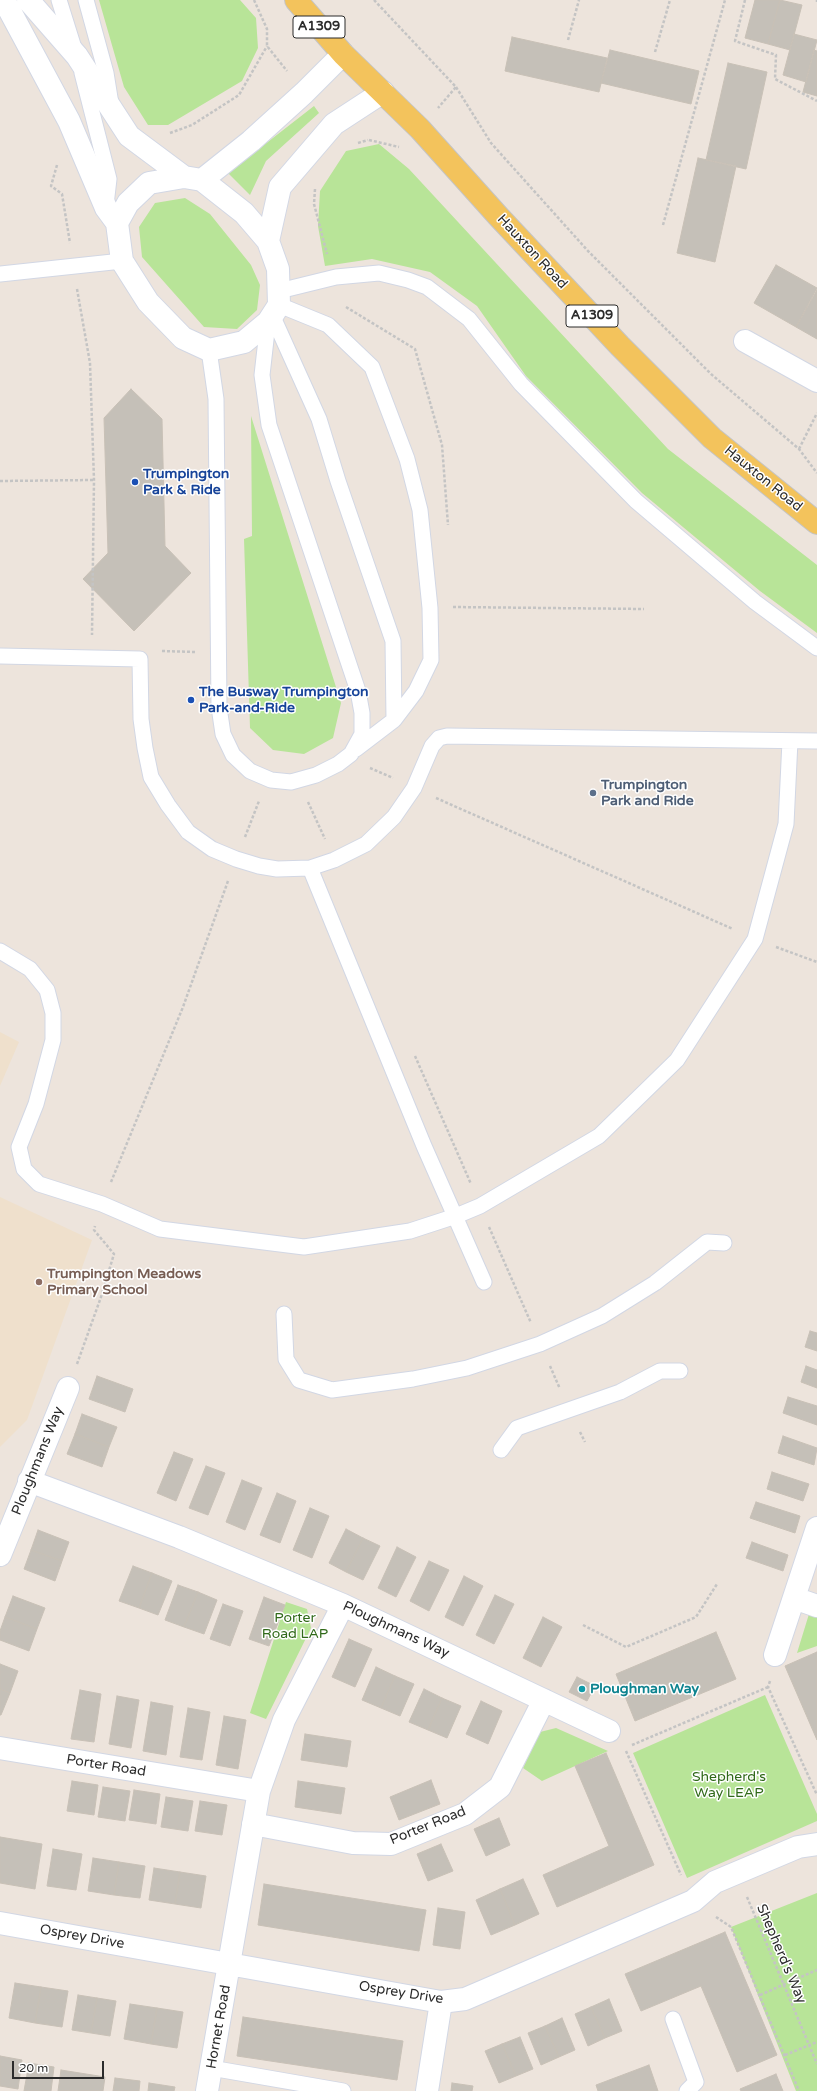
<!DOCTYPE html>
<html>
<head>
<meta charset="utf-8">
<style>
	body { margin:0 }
	#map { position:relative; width:817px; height:2091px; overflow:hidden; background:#ede4dc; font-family:"Varela Round",sans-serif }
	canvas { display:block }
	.scale { position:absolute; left:12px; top:2061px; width:92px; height:18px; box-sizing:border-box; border:2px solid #2b2b2b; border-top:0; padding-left:5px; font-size:12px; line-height:14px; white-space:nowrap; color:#2b2b2b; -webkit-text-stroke:3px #fff; paint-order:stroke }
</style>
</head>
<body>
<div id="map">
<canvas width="817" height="2091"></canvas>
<div class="scale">20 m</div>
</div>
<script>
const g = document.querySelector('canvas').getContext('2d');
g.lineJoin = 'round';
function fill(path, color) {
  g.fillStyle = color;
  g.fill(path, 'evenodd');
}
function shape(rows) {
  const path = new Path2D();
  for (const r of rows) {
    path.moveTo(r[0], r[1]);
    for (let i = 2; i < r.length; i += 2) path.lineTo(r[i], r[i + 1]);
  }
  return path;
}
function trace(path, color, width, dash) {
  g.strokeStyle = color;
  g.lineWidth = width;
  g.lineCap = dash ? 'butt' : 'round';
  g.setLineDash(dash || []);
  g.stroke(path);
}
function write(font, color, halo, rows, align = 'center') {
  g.font = font + ' "Varela Round",sans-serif';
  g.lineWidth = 3;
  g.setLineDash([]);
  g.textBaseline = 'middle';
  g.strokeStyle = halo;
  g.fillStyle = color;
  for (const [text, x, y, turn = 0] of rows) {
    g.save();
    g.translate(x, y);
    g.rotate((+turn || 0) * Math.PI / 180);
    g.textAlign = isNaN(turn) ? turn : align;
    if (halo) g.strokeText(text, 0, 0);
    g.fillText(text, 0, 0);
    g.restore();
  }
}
const education = shape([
	[0,1032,19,1042,0,1086],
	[0,1197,92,1240,27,1420,0,1447]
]);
const green = shape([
	[99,0,240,0,256,18,258,48,242,81,168,125,148,125,124,87],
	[314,106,319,113,266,161,250,195,228,173],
	[379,144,409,169,668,449,817,565,817,633,760,591,642,493,526,376,477,306,430,272,372,259,325,266,318,226,320,191,346,151],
	[185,198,210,214,251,265,260,285,257,310,237,329,204,327,142,257,139,227,155,203],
	[251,416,341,703,333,738,304,754,273,750,250,728,244,539,252,536],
	[286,1602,307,1609,311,1628,266,1719,250,1713],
	[809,1614,817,1617,817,1646,797,1653],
	[765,1695,817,1814,817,1821,687,1878,633,1753],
	[556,1728,608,1751,542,1781,523,1768,540,1732],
	[817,1893,817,2091,796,2091,731,1927]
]);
const building = shape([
	[755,0,780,0,768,44,745,38,755,0],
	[780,0,802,5,790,50,768,44,780,0],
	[794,34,817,40,806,82,783,75,794,34],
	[512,37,607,58,599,92,505,71,512,37],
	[610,50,699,71,691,104,601,83,610,50],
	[814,50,817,51,817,96,803,92,814,50],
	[728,63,767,72,746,169,706,160,728,63],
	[698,158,736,166,715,262,677,253,698,158],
	[776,265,817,288,796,327,754,303,776,265],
	[817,290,817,339,796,327,817,290],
	[131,389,162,419,165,546,191,573,134,631,83,579,108,553,104,418,131,389],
	[810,1331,817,1333,817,1351,805,1347,810,1331],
	[806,1366,817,1370,817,1388,801,1382,806,1366],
	[97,1376,133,1389,125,1412,89,1399,97,1376],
	[788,1397,817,1406,817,1425,783,1413,788,1397],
	[82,1414,117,1427,109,1447,75,1434,82,1414],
	[75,1434,109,1447,102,1467,67,1454,75,1434],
	[783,1436,817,1448,814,1465,778,1453,783,1436],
	[174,1452,193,1459,176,1501,157,1493,174,1452],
	[206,1466,225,1473,208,1515,189,1508,206,1466],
	[772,1472,809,1484,803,1501,767,1489,772,1472],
	[242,1480,262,1488,245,1530,226,1522,242,1480],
	[277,1493,296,1501,280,1543,260,1535,277,1493],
	[756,1502,800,1516,795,1533,750,1518,756,1502],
	[310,1508,329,1516,312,1558,293,1550,310,1508],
	[346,1529,363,1538,346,1572,329,1563,346,1529],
	[38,1530,69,1542,62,1561,31,1550,38,1530],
	[363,1538,380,1546,363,1580,346,1572,363,1538],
	[752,1542,788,1555,783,1571,746,1558,752,1542],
	[397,1547,416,1557,396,1597,378,1588,397,1547],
	[31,1550,62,1561,55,1581,24,1569,31,1550],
	[429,1561,449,1570,429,1611,410,1601,429,1561],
	[133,1566,152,1573,139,1608,119,1601,133,1566],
	[152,1573,172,1581,158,1615,139,1608,152,1573],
	[464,1576,483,1586,463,1626,445,1617,464,1576],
	[178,1585,198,1592,184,1627,165,1620,178,1585],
	[198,1592,217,1600,204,1634,184,1627,198,1592],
	[495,1595,514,1604,494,1644,476,1635,495,1595],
	[13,1596,45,1608,37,1629,5,1617,13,1596],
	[264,1597,285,1605,269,1646,249,1639,264,1597],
	[223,1604,243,1611,230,1646,210,1639,223,1604],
	[5,1617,37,1629,29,1651,0,1640,0,1631,5,1617],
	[543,1617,562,1627,541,1667,523,1658,543,1617],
	[716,1632,736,1679,635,1721,616,1674,716,1632],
	[349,1639,372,1649,355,1687,332,1677,349,1639],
	[817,1652,817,1740,785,1666,817,1652],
	[0,1664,18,1671,10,1693,0,1689,0,1664],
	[376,1667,395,1676,381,1708,362,1700,376,1667],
	[395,1676,414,1684,400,1716,381,1708,395,1676],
	[577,1677,595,1686,587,1701,569,1692,577,1677],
	[0,1689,10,1693,1,1715,0,1715,0,1689],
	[424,1689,442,1698,428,1730,409,1722,424,1689],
	[80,1690,101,1694,94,1742,71,1739,80,1690],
	[117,1696,139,1700,131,1748,109,1744,117,1696],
	[442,1698,461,1706,447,1738,428,1730,442,1698],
	[481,1701,502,1711,488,1744,466,1734,481,1701],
	[151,1702,173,1706,166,1755,143,1751,151,1702],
	[188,1708,210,1712,202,1760,180,1757,188,1708],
	[224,1716,246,1720,238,1769,216,1765,224,1716],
	[305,1734,351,1741,347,1767,301,1760,305,1734],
	[606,1753,654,1865,557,1907,543,1875,609,1846,575,1766,606,1753],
	[431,1780,440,1804,399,1820,390,1797,431,1780],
	[72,1781,98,1785,94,1815,67,1811,72,1781],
	[298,1781,345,1788,341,1814,295,1807,298,1781],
	[103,1787,130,1791,125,1821,98,1817,103,1787],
	[134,1790,160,1794,156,1824,129,1820,134,1790],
	[166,1797,193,1801,188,1831,161,1827,166,1797],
	[200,1801,227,1805,222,1835,195,1831,200,1801],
	[499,1818,510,1845,486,1856,474,1829,499,1818],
	[0,1837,42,1844,35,1889,0,1883,0,1837],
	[441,1844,453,1871,428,1881,417,1854,441,1844],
	[53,1849,82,1854,76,1890,47,1886,53,1849],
	[93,1858,119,1862,114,1895,88,1891,93,1858],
	[119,1862,145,1866,140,1898,114,1895,119,1862],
	[154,1868,180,1872,175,1904,149,1900,154,1868],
	[180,1872,206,1876,201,1908,175,1904,180,1872],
	[523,1879,539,1914,515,1925,500,1889,523,1879],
	[264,1884,426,1910,419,1951,258,1925,264,1884],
	[500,1889,515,1925,491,1935,476,1900,500,1889],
	[438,1908,465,1912,460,1949,433,1945,438,1908],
	[725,1932,777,2055,737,2072,701,1986,641,2011,625,1974,725,1932],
	[15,1983,41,1987,35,2023,9,2018,15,1983],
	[41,1987,68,1991,62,2027,35,2023,41,1987],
	[78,1995,97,1998,91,2033,72,2030,78,1995],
	[97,1998,116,2001,110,2036,91,2033,97,1998],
	[609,1999,622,2031,605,2038,591,2007,609,1999],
	[130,2004,157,2008,151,2044,124,2039,130,2004],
	[591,2007,605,2038,588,2046,575,2014,591,2007],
	[157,2008,183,2012,177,2048,151,2044,157,2008],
	[243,2017,403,2041,397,2080,237,2056,243,2017],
	[562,2018,575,2050,559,2057,545,2026,562,2018],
	[545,2026,559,2057,541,2065,528,2033,545,2026],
	[520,2037,533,2069,516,2076,502,2044,520,2037],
	[502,2044,516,2076,499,2083,485,2051,502,2044],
	[0,2056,22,2060,18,2089,0,2086,0,2056],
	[29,2063,54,2067,51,2091,24,2091,29,2063],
	[649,2065,658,2091,598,2091,596,2085,649,2065],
	[61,2070,105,2077,103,2091,58,2091,61,2070],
	[776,2074,783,2091,741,2091,740,2089,776,2074],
	[115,2078,140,2081,139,2091,113,2091,115,2078],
	[149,2083,175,2087,174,2091,148,2091,149,2083],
	[452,2083,473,2086,472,2091,451,2091,452,2083]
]);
const path = shape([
	[254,0,267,29,267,46,287,71],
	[374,0,456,87,438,108],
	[745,0,735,41,776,55,775,79,817,101],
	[817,0,817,2],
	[568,40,579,0],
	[655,52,670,0],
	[456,87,491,143,588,251,711,374,799,449,817,473],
	[170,133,192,125,239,95,267,46],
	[369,140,399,147],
	[358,143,368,140],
	[57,165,51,186,62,194,70,243],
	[315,189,314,204,327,254],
	[663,225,725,0],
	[77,289,90,363,94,480,92,635],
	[346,307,415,349,442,445,448,525],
	[799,449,817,413],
	[0,481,94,480],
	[453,607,644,609],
	[162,651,195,652],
	[370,768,393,778],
	[436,798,733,929],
	[308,802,325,839],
	[245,837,259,801],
	[776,947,817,962],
	[415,1056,471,1184],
	[111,1182,183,1007,228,881],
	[489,1227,531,1323],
	[77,1364,101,1297,114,1254,94,1230,95,1226],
	[550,1366,560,1389],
	[580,1432,585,1442],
	[583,1625,626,1647,696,1617,717,1584],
	[770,1681,768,1687,817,1795],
	[632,1745,768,1687],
	[626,1751,681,1875],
	[747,1897,817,2064],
	[716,1917,731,1927,799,2091],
	[760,1995,817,1970],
	[785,2055,817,2042]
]);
const service = shape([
	[59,0,74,48],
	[86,0,106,73,111,104],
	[82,73,109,179,106,205],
	[0,274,122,261],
	[279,291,336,277,379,273,408,280,427,287,469,319,521,384,636,501,755,602,817,648],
	[279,305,328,325,372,367,407,459,420,510,430,608,431,660,416,691,394,720],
	[273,317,319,419,338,481,393,641,394,720,356,749],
	[209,350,216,399,219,707,223,734,233,755,250,771,271,780,291,782,316,775,338,764,351,754,362,734,362,713,358,691,269,425,262,375,268,322],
	[0,656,140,659,141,719,145,748,151,777,168,805,188,832,212,849,236,859,259,866,277,869,310,868,334,860,366,844,394,817,414,788,432,746,439,738,447,736,817,741],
	[310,868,424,1146,484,1282],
	[0,951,30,969,47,990,53,1013,53,1040,36,1104,19,1147,24,1169,39,1184,102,1204,160,1229,304,1247,410,1231,456,1216,480,1206,599,1136,677,1060,755,939,786,824,790,741],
	[284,1314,286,1359,299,1380,332,1390,413,1379,467,1368,540,1344,602,1316,655,1283,707,1242,724,1243],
	[501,1450,517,1428,620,1392,660,1371,680,1371],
	[673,2019,696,2082,687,2091],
	[211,2068,343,2091]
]);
const minor = shape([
	[4,0,69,121,106,208,117,223,122,261,148,302,183,338,209,350,244,342,268,322,279,305,278,269,268,241,244,213,202,180,184,177,149,183,128,203,117,223],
	[28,0,77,56,129,136,184,177],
	[202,180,251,141,304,93,343,54],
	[268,241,280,187,334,124,383,92],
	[745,341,817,381],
	[29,1481,179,1537,343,1605,609,1731],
	[0,1555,68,1388],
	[794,1598,817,1606],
	[775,1655,817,1528],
	[0,1748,259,1791],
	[253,1824,353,1843,391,1844,465,1814,500,1787,544,1700],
	[0,1923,441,2002,465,1999,693,1901,715,1882,798,1847,817,1844],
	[207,2091,259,1791,284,1720,343,1605],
	[427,2091,441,2002]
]);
const primary = shape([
	[296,0,343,54,420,129,499,217,620,346,712,438,817,523]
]);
const markers = [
	[135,482,4,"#1a4fb4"],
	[191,700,4,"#1a4fb4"],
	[593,793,4,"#5c6f8a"],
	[39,1282,4,"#8d6e63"],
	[582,1689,4,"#0f9aa8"]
];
const shields = [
	[319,27,52],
	[592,316,52]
];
const shieldNames = [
	["A1309",319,27],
	["A1309",592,316]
];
const streetNames = [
	["Hauxton Road",532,252,47],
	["Hauxton Road",763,479,39],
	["Ploughmans Way",38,1461,-68],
	["Ploughmans Way",396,1630,25],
	["Porter Road",106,1766,9],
	["Porter Road",428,1826,-22],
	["Osprey Drive",82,1937,10],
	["Shepherd's Way",781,1954,67],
	["Osprey Drive",401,1993,9],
	["Hornet Road",219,2027,-80]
];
const transitNames = [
	["Trumpington",143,474],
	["Park & Ride",143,490],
	["The Busway Trumpington",199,692],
	["Park-and-Ride",199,708]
];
const serviceNames = [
	["Trumpington",601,785],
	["Park and Ride",601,801]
];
const educationNames = [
	["Trumpington Meadows",47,1274],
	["Primary School",47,1290]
];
const parkNames = [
	["Porter",295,1618],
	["Road LAP",295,1634],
	["Shepherd's",729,1777],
	["Way LEAP",729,1793]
];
const cultureNames = [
	["Ploughman Way",590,1689]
];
fill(education, '#efe0cc');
fill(green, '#b8e498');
fill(building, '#c5c0b8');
trace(building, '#c8c0b6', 1);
trace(service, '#d2d7e4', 17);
trace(minor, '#d2d7e4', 24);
trace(primary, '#c4c4c4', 24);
trace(path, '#c4c4c4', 2.5, [3, 2]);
trace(service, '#fff', 15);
trace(minor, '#fff', 22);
trace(primary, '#f3c35c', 22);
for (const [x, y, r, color] of markers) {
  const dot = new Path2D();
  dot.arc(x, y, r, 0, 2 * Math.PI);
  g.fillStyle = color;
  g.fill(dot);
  trace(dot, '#fff', 1.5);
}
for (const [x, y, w] of shields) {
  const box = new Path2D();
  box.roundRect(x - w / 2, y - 11, w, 22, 3);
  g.fillStyle = '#fff';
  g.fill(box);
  trace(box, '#2b2b2b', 1);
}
write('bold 13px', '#2b2b2b', null, shieldNames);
write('14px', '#2b2b2b', '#fff', streetNames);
write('bold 14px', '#164399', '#fff', transitNames, 'left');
write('bold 14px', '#4e5e75', '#fff', serviceNames, 'left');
write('bold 14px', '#785e54', '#fff', educationNames, 'left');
write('14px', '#306919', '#fff', parkNames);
write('bold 14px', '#0d838f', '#fff', cultureNames, 'left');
</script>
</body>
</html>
